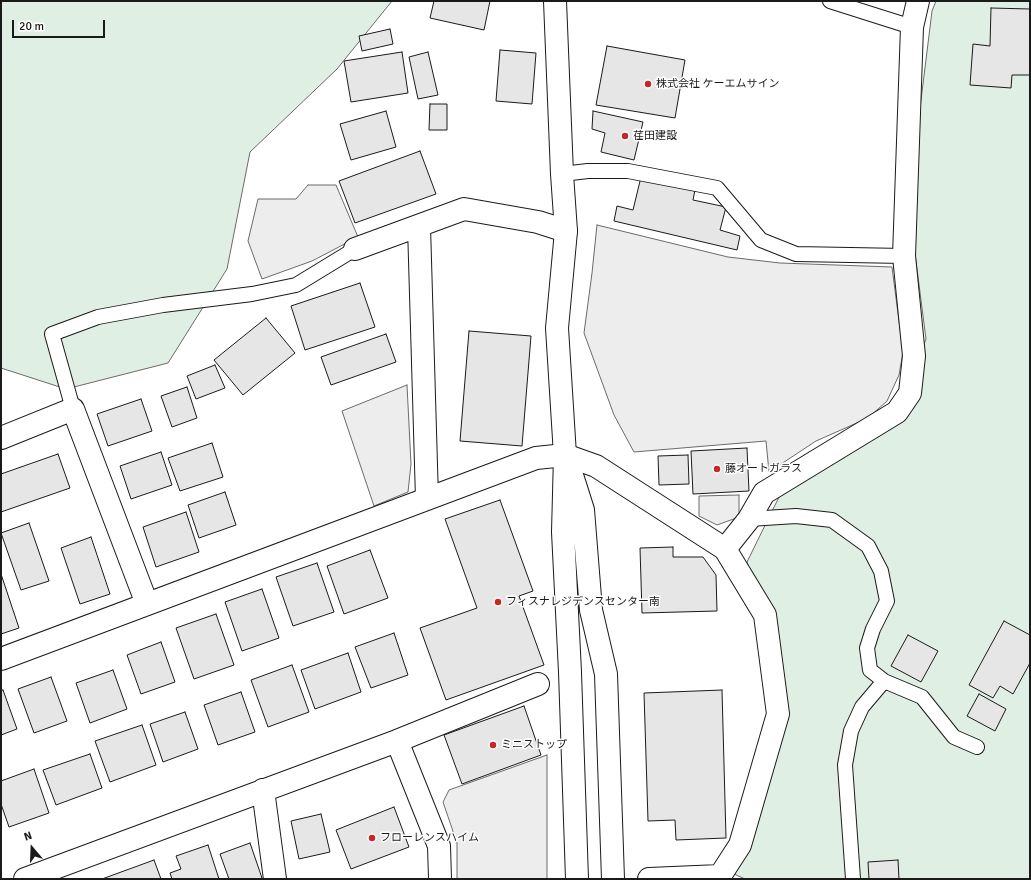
<!DOCTYPE html>
<html>
<head>
<meta charset="utf-8">
<style>
	body { margin:0 }
	#map { position:relative; width:1031px; height:880px; overflow:hidden; background:#fff; font-family:Signika,sans-serif }
	canvas { display:block }
	.frame { position:absolute; inset:0; border:2px solid #1a1a1a; pointer-events:none }
	.north { position:absolute; left:12px; top:828px; width:40px; height:40px; -webkit-text-stroke:3px #fff; paint-order:stroke; rotate:341deg; font-size:11px; font-weight:700; line-height:16px; text-align:center; color:#1a1a1a }
	.north::after { content:''; display:block; margin:auto; width:14px; height:18px; background:#1a1a1a; clip-path:polygon(50% 0,100% 100%,50% 72%,0 100%) }
	.scale { position:absolute; left:12px; top:20px; width:93px; height:18px; box-sizing:border-box; border:2px solid #1a1a1a; border-top:0; padding-left:5px; font-size:12px; line-height:14px; white-space:nowrap; color:#1a1a1a; -webkit-text-stroke:3px #fff; paint-order:stroke }
</style>
</head>
<body>
<div id="map">
<canvas width="1031" height="880"></canvas>
<div class="frame"></div>
<div class="north">N</div>
<div class="scale">20 m</div>
</div>
<script>
const g = document.querySelector('canvas').getContext('2d');
g.lineJoin = 'round';
function fill(path, color) {
  g.fillStyle = color;
  g.fill(path, 'evenodd');
}
function shape(rows) {
  const path = new Path2D();
  for (const r of rows) {
    path.moveTo(r[0], r[1]);
    for (let i = 2; i < r.length; i += 2) path.lineTo(r[i], r[i + 1]);
  }
  return path;
}
function trace(path, color, width, dash) {
  g.strokeStyle = color;
  g.lineWidth = width;
  g.lineCap = dash ? 'butt' : 'round';
  g.setLineDash(dash || []);
  g.stroke(path);
}
function write(font, color, halo, rows, align = 'center') {
  g.font = font + ' Signika,"Noto Sans JP",sans-serif';
  g.lineWidth = 3;
  g.setLineDash([]);
  g.textBaseline = 'middle';
  g.strokeStyle = halo;
  g.fillStyle = color;
  for (const [text, x, y, turn = 0] of rows) {
    g.save();
    g.translate(x, y);
    g.rotate((+turn || 0) * Math.PI / 180);
    g.textAlign = isNaN(turn) ? turn : align;
    if (halo) g.strokeText(text, 0, 0);
    g.fillText(text, 0, 0);
    g.restore();
  }
}
const green = shape([
	[1,1,392,1,337,69,250,152,227,269,168,363,66,389,1,368,1,1],
	[936,1,1030,1,1030,879,745,879,734,874,778,664,747,562,779,497,892,425,926,339,913,238,913,165,932,11,936,1]
]);
const parking = shape([
	[308,185,336,185,358,237,312,261,262,279,248,241,258,199,296,199,308,185],
	[597,225,728,257,780,263,892,267,903,352,899,375,887,401,868,418,816,441,769,472,766,441,634,452,614,415,584,333,592,273,597,225],
	[407,385,411,464,408,492,374,506,342,411,407,385],
	[739,495,739,517,717,525,699,516,699,496,739,495],
	[547,755,547,879,457,879,457,843,443,802,449,790,547,755]
]);
const building = shape([
	[434,1,490,1,484,30,430,18,434,1],
	[991,8,1030,9,1030,75,1012,75,1011,88,970,85,973,44,990,46,991,8],
	[390,29,393,44,362,51,359,36,390,29],
	[607,46,685,60,675,118,596,105,607,46],
	[500,50,536,53,532,104,496,101,500,50],
	[402,52,408,93,351,102,344,61,402,52],
	[428,52,438,95,418,99,409,57,428,52],
	[430,104,447,104,447,130,429,130,430,104],
	[386,111,396,147,351,160,340,124,386,111],
	[593,111,643,122,634,160,601,152,605,133,592,129,593,111],
	[420,151,436,194,355,223,339,181,420,151],
	[641,177,695,190,693,200,726,207,720,230,740,236,737,250,614,221,617,206,633,210,641,177],
	[360,283,375,327,305,350,291,306,360,283],
	[266,318,295,353,243,395,214,360,266,318],
	[469,331,531,336,522,446,460,441,469,331],
	[386,334,396,362,331,385,321,357,386,334],
	[215,365,225,388,196,399,187,376,215,365],
	[187,387,197,418,172,427,161,396,187,387],
	[141,399,152,431,108,446,97,414,141,399],
	[212,443,223,477,180,491,168,458,212,443],
	[747,448,749,491,693,494,691,451,747,448],
	[161,452,172,485,131,499,120,466,161,452],
	[58,454,70,488,1,512,1,474,58,454],
	[688,455,689,484,659,485,658,456,688,455],
	[225,492,236,525,199,538,188,505,225,492],
	[500,500,533,591,519,596,544,665,446,700,420,628,477,608,445,519,500,500],
	[186,512,199,552,156,567,143,527,186,512],
	[29,523,49,581,21,590,1,533,29,523],
	[91,537,110,594,80,604,61,548,91,537],
	[673,547,673,557,703,557,716,575,717,611,642,613,640,548,673,547],
	[370,550,388,598,344,614,327,566,370,550],
	[317,563,334,612,293,626,276,577,317,563],
	[1,574,19,628,1,634,1,574],
	[262,589,279,638,242,651,225,602,262,589],
	[216,614,234,665,194,679,176,628,216,614],
	[1004,621,1030,635,1030,663,1013,694,1000,686,993,698,969,685,1004,621],
	[394,633,408,675,371,688,355,647,394,633],
	[908,635,938,651,921,682,891,666,908,635],
	[161,642,175,682,141,694,127,655,161,642],
	[348,653,361,692,315,709,301,670,348,653],
	[292,665,309,712,268,727,251,680,292,665],
	[113,670,127,709,90,723,76,683,113,670],
	[51,677,67,721,34,733,18,689,51,677],
	[3,690,17,729,1,735,1,691,3,690],
	[722,690,726,838,676,840,675,820,648,821,644,693,722,690],
	[241,692,255,732,218,745,204,705,241,692],
	[979,694,1006,709,995,731,967,716,979,694],
	[524,706,541,755,462,784,444,735,524,706],
	[185,712,198,749,163,762,150,724,185,712],
	[142,725,156,765,110,782,95,741,142,725],
	[90,754,102,788,56,805,43,770,90,754],
	[34,769,49,813,9,827,1,804,1,781,34,769],
	[394,807,409,847,351,869,336,830,394,807],
	[321,814,330,852,299,859,291,821,321,814],
	[250,843,262,878,259,879,229,879,220,854,250,843],
	[208,845,219,879,172,879,170,873,181,869,176,856,208,845],
	[154,860,161,879,102,879,154,860],
	[898,860,899,879,869,879,868,862,898,860]
]);
const service = shape([
	[830,1,912,27],
	[562,174,588,171,628,171,717,188,761,240,796,254,904,256],
	[73,409,52,334,98,317,163,305,252,294,296,285,355,249],
	[749,519,796,516,832,520,868,546,881,571,887,601,873,629,867,648,870,670,884,681,922,697,954,737,977,747],
	[853,879,845,765,851,731,862,707,884,681]
]);
const minor = shape([
	[419,226,427,499],
	[355,249,464,209,538,222,566,231],
	[1,438,73,409,147,604],
	[725,549,749,519,764,493,897,412,910,393,914,356,904,256,912,27,918,1],
	[1,659,536,458,565,455,596,466,725,549,765,615,778,714,740,845,720,876,649,879],
	[397,741,538,684],
	[263,790,275,879],
	[25,879,397,741,439,846,440,879]
]);
const tertiary = shape([
	[555,1,562,174,566,231,557,328,565,455,563,532,570,672,577,879],
	[570,469,583,510,591,610,606,674,613,879]
]);
const markers = [
	[648,84,4,"#c62828"],
	[625,136,4,"#c62828"],
	[717,469,4,"#c62828"],
	[498,602,4,"#c62828"],
	[493,745,4,"#c62828"],
	[372,838,4,"#c62828"]
];
const poiNames = [
	["株式会社 ケーエムサイン",656,84],
	["荏田建設",633,136],
	["藤オートガラス",725,469],
	["フィスナレジデンスセンター南",506,602],
	["ミニストップ",501,745],
	["フローレンスハイム",380,838]
];
fill(green, '#e0efe3');
trace(green, '#6a6a6a', 1);
fill(parking, '#ededed');
trace(parking, '#6a6a6a', 1);
fill(building, '#e6e6e6');
trace(building, '#1a1a1a', 1);
trace(service, '#1a1a1a', 16);
trace(minor, '#1a1a1a', 24);
trace(tertiary, '#1a1a1a', 24);
trace(service, '#fff', 14);
trace(minor, '#fff', 22);
trace(tertiary, '#fff', 22);
for (const [x, y, r, color] of markers) {
  const dot = new Path2D();
  dot.arc(x, y, r, 0, 2 * Math.PI);
  g.fillStyle = color;
  g.fill(dot);
  trace(dot, '#fff', 1.5);
}
write('11px', '#1a1a1a', '#fff', poiNames, 'left');
</script>
</body>
</html>
